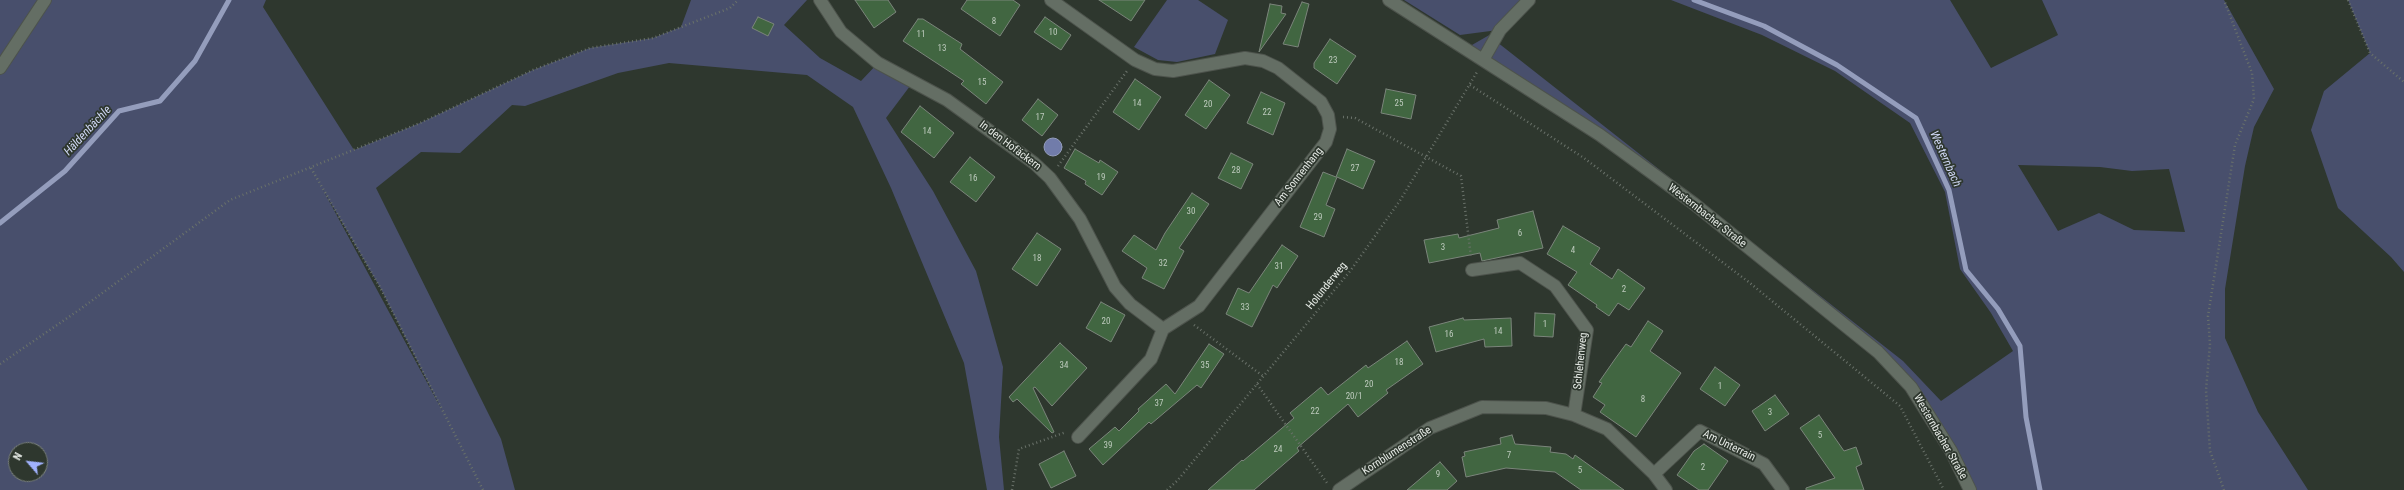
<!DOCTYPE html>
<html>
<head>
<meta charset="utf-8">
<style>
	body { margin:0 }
	#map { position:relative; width:2404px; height:490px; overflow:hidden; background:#2e372e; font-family:"Roboto Condensed",sans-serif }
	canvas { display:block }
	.north { position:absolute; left:8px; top:442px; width:40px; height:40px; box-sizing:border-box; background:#2e372e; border:1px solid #787f78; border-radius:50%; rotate:298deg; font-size:11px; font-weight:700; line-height:16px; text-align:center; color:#e6ebe6 }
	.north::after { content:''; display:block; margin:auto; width:14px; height:18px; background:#a1b2fd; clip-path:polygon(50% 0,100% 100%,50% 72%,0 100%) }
</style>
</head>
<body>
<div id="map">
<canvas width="2404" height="490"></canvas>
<div class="north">N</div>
</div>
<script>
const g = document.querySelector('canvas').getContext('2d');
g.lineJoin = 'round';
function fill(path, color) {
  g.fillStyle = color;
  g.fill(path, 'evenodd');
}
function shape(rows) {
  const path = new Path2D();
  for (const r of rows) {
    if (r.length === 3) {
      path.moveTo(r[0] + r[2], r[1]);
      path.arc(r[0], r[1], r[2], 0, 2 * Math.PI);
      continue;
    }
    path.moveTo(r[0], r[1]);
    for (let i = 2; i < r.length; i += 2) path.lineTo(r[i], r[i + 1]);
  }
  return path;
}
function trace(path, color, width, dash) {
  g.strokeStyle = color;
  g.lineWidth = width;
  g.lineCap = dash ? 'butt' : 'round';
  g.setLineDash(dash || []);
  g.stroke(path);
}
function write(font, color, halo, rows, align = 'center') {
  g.font = font + ' "Roboto Condensed",sans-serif';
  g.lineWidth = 3.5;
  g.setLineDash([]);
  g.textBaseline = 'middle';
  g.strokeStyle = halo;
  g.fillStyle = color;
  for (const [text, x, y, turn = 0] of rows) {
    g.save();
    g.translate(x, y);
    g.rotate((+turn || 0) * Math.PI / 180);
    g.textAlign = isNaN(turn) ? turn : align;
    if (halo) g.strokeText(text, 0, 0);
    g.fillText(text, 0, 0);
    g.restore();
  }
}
const green = shape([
	[0,0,266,0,263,7,354,150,420,123,533,70,590,48,653,38,681,27,691,0,807,0,784,25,820,58,861,81,878,63,913,82,886,118,933,191,976,271,1003,367,999,437,1004,490,987,490,964,363,891,188,853,107,807,75,669,63,618,73,525,106,512,105,460,153,421,152,376,188,501,439,515,490,0,490],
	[322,188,381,289,443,412],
	[16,450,40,450,40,474,16,474],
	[1167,0,1198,0,1228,20,1215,54,1177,62,1158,60,1134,47],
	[1404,0,1529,0,1497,42,1903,361,1941,401,2013,351,1991,313,1960,269,1945,192,1910,123,1835,71,1762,35,1671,0,1950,0,1991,68,2058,35,2042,0,2224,0,2274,89,2254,127,2245,166,2225,289,2225,338,2258,412,2308,490,1970,490,1911,387,1693,203,1465,49,1498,30,1460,35],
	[2018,165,2100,167,2132,171,2169,169,2185,232,2134,230,2099,213,2058,231],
	[2348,0,2404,0,2404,272,2391,257,2338,208,2311,130,2324,91,2370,53]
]);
const water = shape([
	[1053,147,9]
]);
const stream = shape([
	[1694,0,1764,26,1837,65,1916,118,1949,190,1966,270,1998,309,2020,346,2026,417,2040,490],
	[0,223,65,171,119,111,160,101,195,61,229,0]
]);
const building = shape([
	[855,0,888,0,896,12,874,28,855,0],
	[967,0,1013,0,1020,5,1000,36,961,9,967,0],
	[1099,0,1145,0,1131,21,1099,0],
	[1302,2,1309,4,1298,47,1283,44,1302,2],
	[1270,4,1282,6,1281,13,1286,14,1259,52,1270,4],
	[758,17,774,24,768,36,752,28,758,17],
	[1045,17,1071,35,1061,50,1034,32,1045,17],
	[918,19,923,19,962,44,960,49,1003,82,986,104,961,84,964,81,903,41,918,19],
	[1330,39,1356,56,1337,84,1314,68,1314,63,1330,39],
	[1135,79,1161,97,1139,130,1113,112,1135,79],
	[1209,80,1230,95,1206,129,1185,115,1209,80],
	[1386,89,1416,95,1411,119,1381,113,1386,89],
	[1261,92,1285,103,1273,135,1247,123,1261,92],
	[1038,99,1058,115,1042,136,1022,120,1038,99],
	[920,106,954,133,934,158,901,132,920,106],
	[1075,149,1099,163,1100,160,1118,172,1102,195,1085,184,1086,181,1064,168,1075,149],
	[1347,149,1375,161,1363,189,1337,177,1326,205,1335,209,1324,237,1300,227,1323,172,1336,177,1347,149],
	[1231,153,1253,164,1241,189,1218,178,1231,153],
	[970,157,995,177,976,202,950,182,970,157],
	[1192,193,1209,204,1179,248,1184,251,1164,289,1142,278,1147,268,1122,251,1134,235,1156,250,1165,233,1192,193],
	[1533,211,1543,248,1482,261,1480,253,1429,263,1424,240,1458,234,1459,238,1499,228,1497,220,1533,211],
	[1563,226,1600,248,1590,264,1612,279,1618,269,1645,288,1629,310,1618,303,1609,316,1596,307,1597,305,1568,285,1577,272,1547,254,1563,226],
	[1037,233,1061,249,1037,286,1012,269,1037,233],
	[1282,245,1298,256,1277,288,1273,285,1252,327,1226,314,1238,288,1249,293,1282,245],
	[1101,302,1125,315,1111,342,1086,328,1101,302],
	[1535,313,1555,314,1553,337,1534,336,1535,313],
	[1463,318,1464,320,1511,318,1512,346,1485,347,1484,339,1436,352,1429,327,1463,318],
	[1648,321,1663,331,1650,351,1681,373,1636,437,1600,412,1605,405,1593,397,1602,383,1599,382,1615,359,1626,344,1631,347,1648,321],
	[1407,341,1423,364,1386,390,1388,393,1358,417,1348,404,1297,448,1299,451,1254,490,1208,490,1242,460,1243,461,1294,418,1290,413,1321,387,1328,395,1366,365,1368,368,1407,341],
	[1060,343,1087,368,1052,406,1035,387,1033,388,1054,432,1052,433,1017,399,1013,402,1009,397,1060,343],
	[1209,344,1224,354,1201,388,1197,385,1151,424,1149,422,1103,465,1089,449,1115,427,1119,431,1139,411,1138,409,1166,384,1175,394,1209,344],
	[1715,367,1740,385,1725,406,1700,389,1715,367],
	[1775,395,1789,414,1765,431,1752,411,1775,395],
	[1819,415,1844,451,1856,447,1862,464,1856,467,1864,490,1806,490,1806,488,1835,478,1800,428,1819,415],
	[1512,435,1515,444,1551,447,1550,452,1566,454,1573,459,1575,455,1624,490,1581,490,1555,472,1506,468,1466,477,1462,457,1465,456,1464,452,1501,444,1500,438,1512,435],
	[1704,444,1728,461,1708,490,1699,490,1677,475,1694,451,1704,444],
	[1064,451,1076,476,1051,488,1039,464,1064,451],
	[1440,462,1457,481,1447,490,1407,490,1440,462]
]);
const path = shape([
	[2348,0,2370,53,2404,82],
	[1470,85,1584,158,1750,283,1900,406,1944,490],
	[1343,117,1355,118,1461,176,1471,257],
	[1058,166,1127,71],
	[311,168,381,289,483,490],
	[1194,325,1263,376],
	[0,364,79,310,230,200,420,123,533,70,590,48,653,38,730,8,738,0],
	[1257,384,1327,483],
	[1012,490,1019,449,1066,432],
	[1167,490,1177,481,1351,270,1401,199,1477,72],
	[2224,490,2210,451,2206,390,2210,344,2208,316,2235,145,2254,99,2252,73,2224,0]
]);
const minor = shape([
	[820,0,841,32,878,63,947,100,1034,163,1050,178,1080,219,1115,287,1130,304,1163,329],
	[1051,0,1135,60,1155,69,1173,71,1245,58,1263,61,1278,68,1321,102,1328,115,1330,129,1326,142,1199,306,1163,329,1151,359,1078,437],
	[1389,0,1600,135,1693,203,1878,352,1911,387,1951,451,1970,490],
	[1483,60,1500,30,1529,0],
	[0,68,45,0],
	[1472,270,1520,263,1555,286,1587,330,1574,415],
	[1654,474,1700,431,1764,464,1783,490],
	[1339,490,1430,428,1482,407,1546,408,1574,415,1607,429,1654,474,1666,490]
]);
const numberNames = [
	["8",994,22],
	["10",1053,33],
	["11",921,35],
	["13",942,49],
	["23",1333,61],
	["15",982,83],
	["14",1137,104],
	["25",1399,104],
	["20",1208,105],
	["22",1267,113],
	["17",1040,118],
	["14",927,132],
	["27",1355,169],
	["28",1236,171],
	["19",1101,178],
	["16",973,179],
	["30",1191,212],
	["29",1318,218],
	["6",1520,234],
	["3",1443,248],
	["4",1573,251],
	["18",1037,259],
	["32",1163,264],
	["31",1279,267],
	["2",1624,290],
	["33",1245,308],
	["20",1106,322],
	["1",1545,325],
	["14",1498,332],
	["16",1449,335],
	["18",1399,363],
	["34",1064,366],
	["35",1205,366],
	["20",1369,385],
	["1",1720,387],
	["20/1",1354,397],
	["8",1643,400],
	["37",1159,404],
	["22",1315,412],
	["3",1770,413],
	["5",1820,436],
	["39",1108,446],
	["24",1278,450],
	["7",1509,456],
	["2",1703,468],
	["5",1580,471],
	["9",1438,475]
];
const streetNames = [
	["In den Hofäckern",1010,146,37],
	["Am Sonnenhang",1299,177,-52],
	["Westernbacher Straße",1707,216,38],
	["Holunderweg",1327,286,-51],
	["Schlehenweg",1581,361,-84],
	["Westernbacher Straße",1940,437,60],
	["Am Unterrain",1729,446,26],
	["Kornblumenstraße",1397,451,-33]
];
const waterNames = [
	["Häldenbächle",88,131,-47],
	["Westernbach",1945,159,66]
];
fill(green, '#484f6c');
fill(water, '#717caa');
trace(water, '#949dbc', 1);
trace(stream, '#949dbc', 5);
fill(building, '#416641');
trace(building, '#7b857b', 1);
trace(minor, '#4d534c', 14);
trace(path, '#6a726a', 2.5, [1, 3]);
trace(minor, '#646e64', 12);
write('9px', '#bdcabd', null, numberNames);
write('11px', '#e6ebe6', '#2e372e', streetNames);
write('italic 12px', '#d0d8f5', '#2e372e', waterNames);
</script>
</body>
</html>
